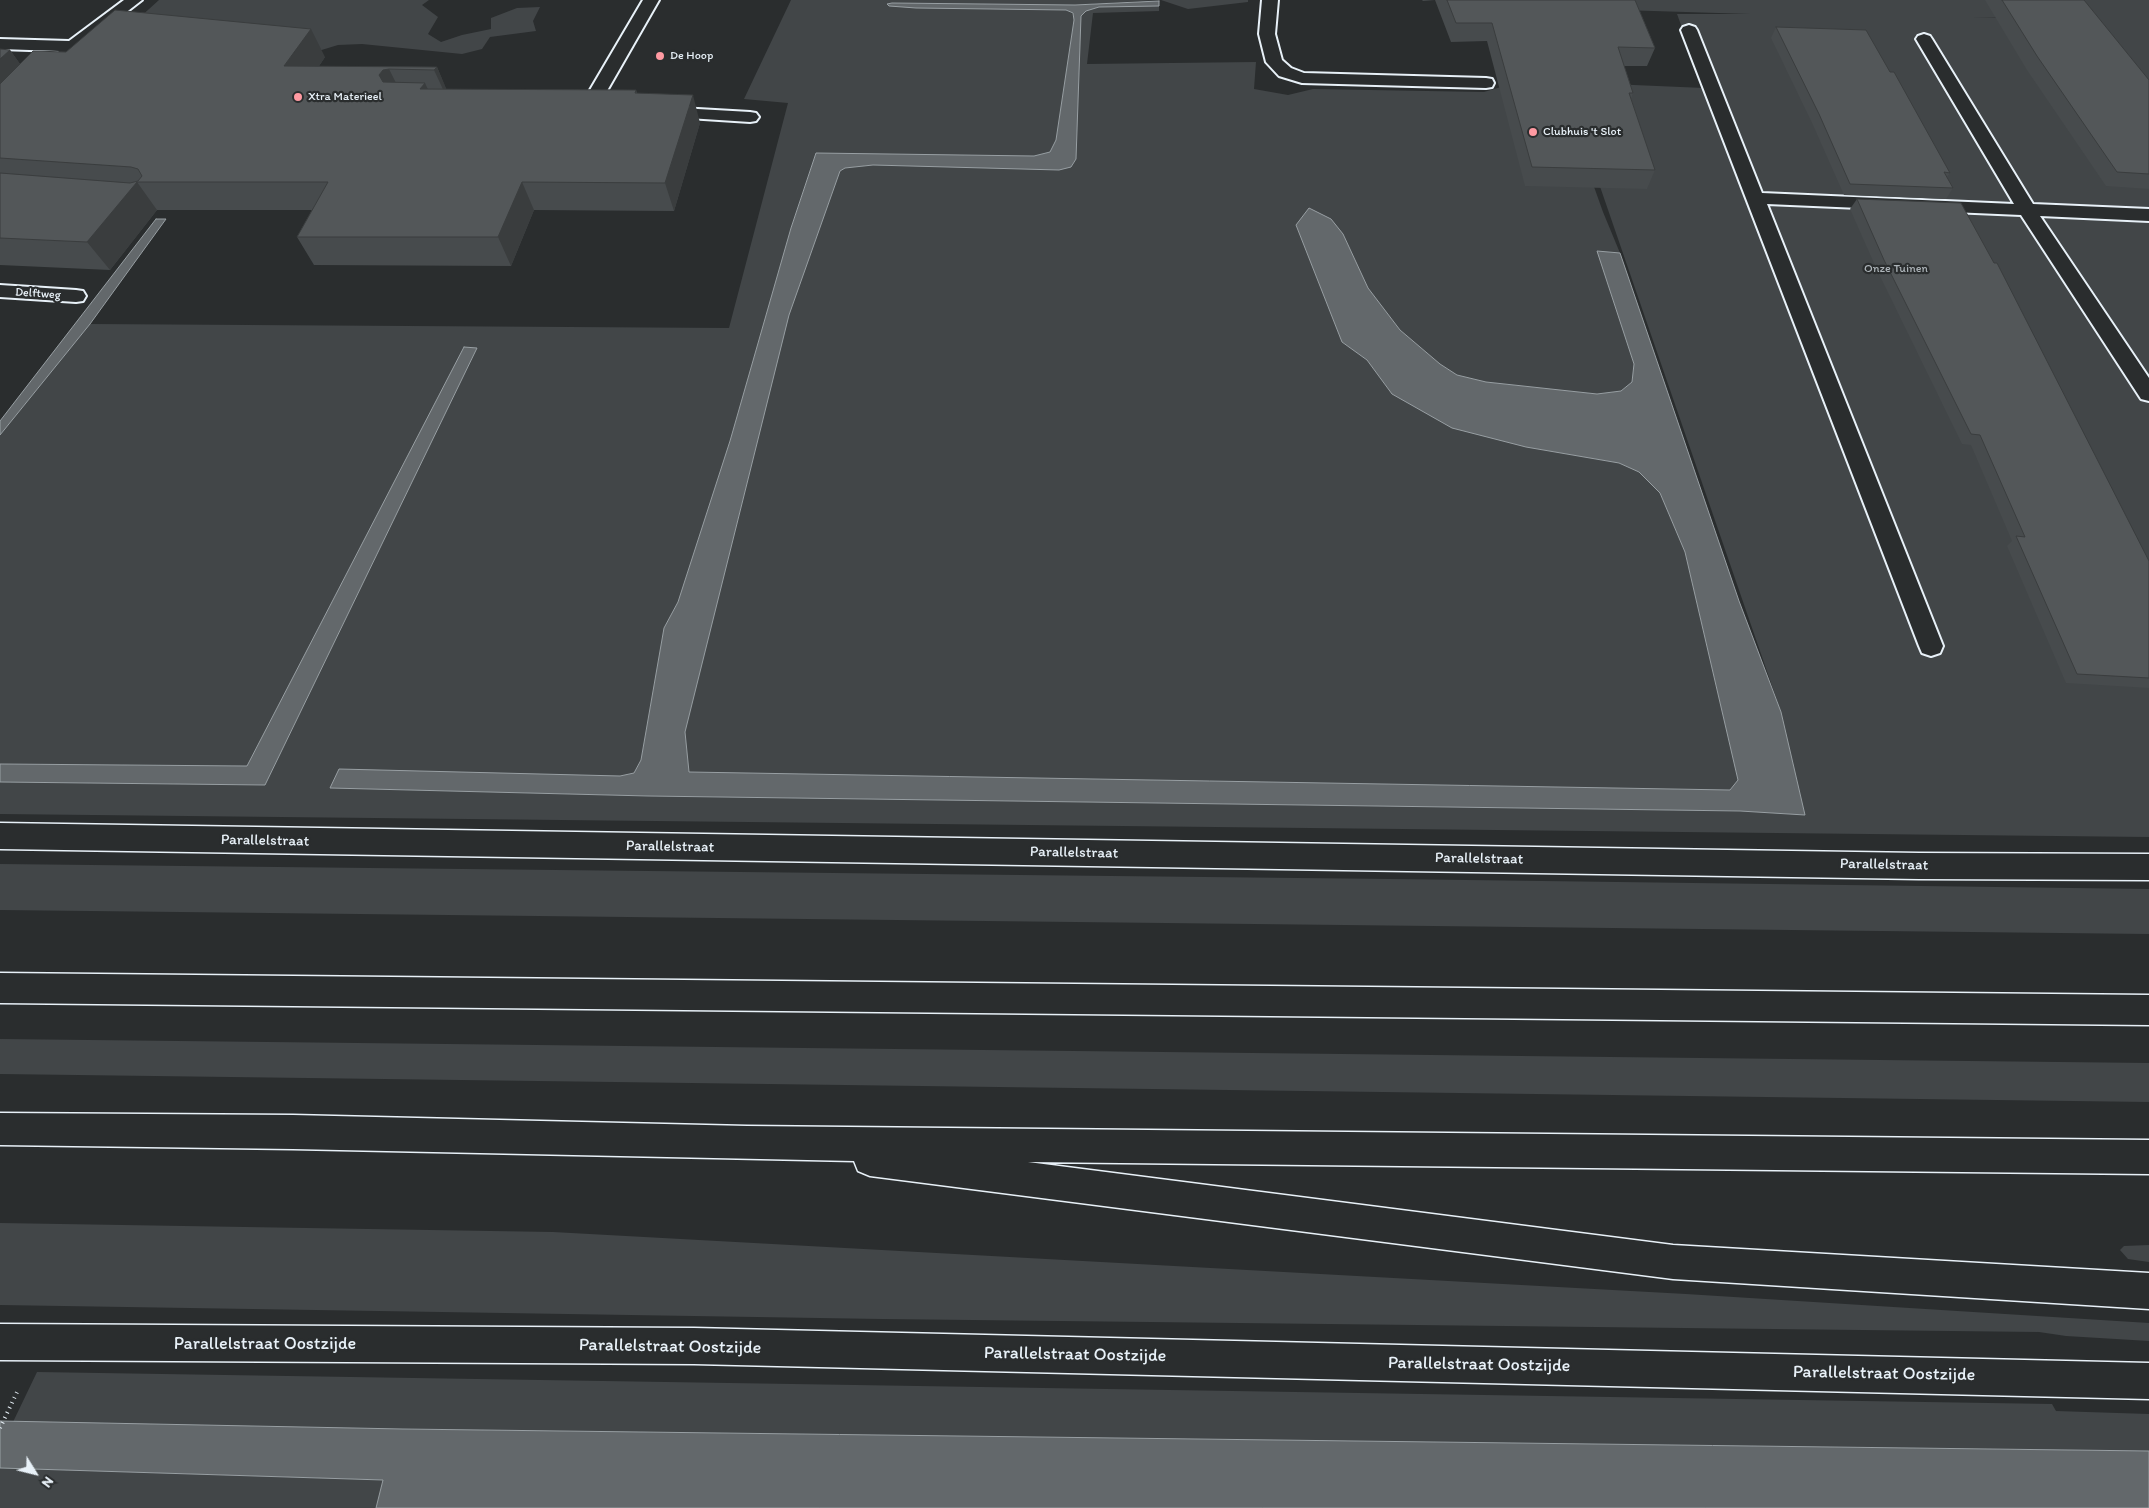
<!DOCTYPE html>
<html>
<head>
<meta charset="utf-8">
<style>
	body { margin:0 }
	#map { position:relative; width:2149px; height:1508px; overflow:hidden; background:#2a2d2e; font-family:Itim,sans-serif }
	canvas { display:block }
	.north { position:absolute; left:10px; top:1448px; width:50px; height:50px; -webkit-text-stroke:4px #2a2d2e; paint-order:stroke; rotate:126deg; font-size:14px; font-weight:700; line-height:20px; text-align:center; color:#e8f1f8 }
	.north::after { content:''; display:block; margin:auto; width:18px; height:22px; background:#e8f1f8; clip-path:polygon(50% 0,100% 100%,50% 72%,0 100%) }
</style>
</head>
<body>
<div id="map">
<canvas width="2149" height="1508"></canvas>
<div class="north">N</div>
</div>
<script>
const g = document.querySelector('canvas').getContext('2d');
g.lineJoin = 'round';
function fill(path, color) {
  g.fillStyle = color;
  g.fill(path, 'evenodd');
}
function shape(rows) {
  const path = new Path2D();
  for (const r of rows) {
    path.moveTo(r[0], r[1]);
    for (let i = 2; i < r.length; i += 2) path.lineTo(r[i], r[i + 1]);
  }
  return path;
}
function trace(path, color, width, dash) {
  g.strokeStyle = color;
  g.lineWidth = width;
  g.lineCap = dash ? 'butt' : 'round';
  g.setLineDash(dash || []);
  g.stroke(path);
}
function write(font, color, halo, rows, align = 'center') {
  g.font = font + ' Itim,sans-serif';
  g.lineWidth = 4.5;
  g.setLineDash([]);
  g.textBaseline = 'middle';
  g.strokeStyle = halo;
  g.fillStyle = color;
  for (const [text, x, y, turn = 0] of rows) {
    g.save();
    g.translate(x, y);
    g.rotate((+turn || 0) * Math.PI / 180);
    g.textAlign = isNaN(turn) ? turn : align;
    if (halo) g.strokeText(text, 0, 0);
    g.fillText(text, 0, 0);
    g.restore();
  }
}
const green = shape([
	[159,0,429,0,422,5,438,17,428,34,441,42,462,35,491,29,491,18,517,8,540,7,533,21,536,31,490,37,482,49,462,54,362,44,338,45,315,52,138,19],
	[791,0,1159,0,1075,5,892,3,888,4,1066,10,1073,14,1074,20,1056,140,1050,152,1034,156,816,154,791,228,730,441,678,602,664,628,641,760,634,773,620,776,331,788,648,796,1740,811,1805,815,1781,712,1564,82,1704,88,1677,14,1750,14,1621,10,1604,0,2024,0,2036,17,1972,17,2039,18,2028,0,2149,0,2149,837,0,814,0,782,265,785,477,348,464,348,247,766,0,764,0,435,90,324,729,328,788,103,744,99],
	[1161,0,1248,0,1248,2,1188,9],
	[1159,6,1159,11,1093,13,1087,64,1256,62,1254,89,1288,95,1313,89,1484,92,1511,84,1557,83,1603,212,1620,253,1598,252,1634,364,1632,382,1621,391,1597,394,1486,382,1457,375,1440,364,1400,330,1368,289,1343,234,1296,225,1342,342,1367,360,1392,394,1526,447,1619,463,1639,472,1660,493,1685,552,1738,780,1730,790,689,772,685,732,789,314,840,171,844,168,873,165,1071,167,1076,159,1081,16,1086,11,1099,7],
	[0,864,1391,879,2149,889,2149,934,0,910],
	[0,1039,2149,1063,2149,1102,0,1074],
	[0,1223,553,1232,1686,1294,2149,1323,2149,1341,2066,1336,2039,1332,882,1319,0,1305],
	[2149,1245,2149,1262,2128,1259,2120,1250,2124,1246],
	[37,1372,2052,1404,2056,1411,2149,1414,2149,1451,403,1429,13,1422],
	[0,1468,133,1472,383,1480,376,1508,0,1508]
]);
const water = shape([
	[1159,1,1159,6,1099,7,1086,11,1081,16,1076,159,1071,167,1059,170,873,165,845,168,840,171,789,315,685,732,689,772,1730,790,1738,780,1685,552,1660,493,1639,472,1619,463,1526,447,1452,428,1392,394,1367,360,1342,342,1296,225,1309,208,1331,219,1343,234,1368,288,1400,330,1440,364,1457,375,1486,382,1597,394,1621,391,1632,382,1634,364,1597,251,1620,253,1739,601,1781,712,1805,815,1740,811,648,796,330,788,339,769,620,776,634,773,641,760,664,628,678,602,730,441,791,228,816,153,1034,156,1050,152,1056,140,1074,20,1073,13,1066,10,916,8,889,6,887,4,892,3,1075,5,1159,1],
	[156,219,166,219,90,324,0,435,0,421,156,219],
	[464,347,477,348,265,785,0,782,0,764,247,766,464,347],
	[0,1421,403,1429,2149,1451,2149,1508,376,1508,383,1480,0,1468,0,1421]
]);
const path = shape([
	[0,1428,18,1390]
]);
const lane = shape([
	[124,0,142,0,79,49,6,126,0,127,0,112,59,51,0,49,0,39,69,41,124,0],
	[643,0,659,0,600,103,610,104,613,108,610,112,604,113,583,111,580,107,643,0],
	[1262,0,1278,0,1275,34,1282,60,1291,68,1304,73,1486,78,1492,79,1494,83,1492,87,1486,88,1302,83,1279,76,1266,62,1259,34,1262,0],
	[1689,25,1695,27,1697,30,1762,193,2014,204,1916,39,1918,36,1924,34,1930,36,1932,39,2033,204,2149,209,2149,221,2040,216,2149,378,2149,401,2141,399,2021,215,1767,204,1943,646,1940,653,1931,656,1922,653,1919,646,1681,30,1683,27,1689,25],
	[663,107,750,112,756,113,759,117,756,121,750,122,657,116,654,112,657,108,663,107],
	[0,285,76,290,83,291,86,296,83,301,76,302,0,297,0,285]
]);
const secondary = shape([
	[0,823,1919,853,2149,854,2149,880,1919,879,0,849,0,823],
	[0,1324,694,1328,2149,1363,2149,1399,694,1364,0,1360,0,1324]
]);
const highway = shape([
	[0,973,2149,995,2149,1025,0,1003,0,973],
	[0,1113,293,1115,747,1126,2149,1140,2149,1174,1028,1162,1673,1245,2149,1273,2149,1309,1673,1279,870,1176,858,1171,854,1161,293,1149,0,1145,0,1113]
]);
const wall = shape([
	[1422,0,1635,0,1655,48,1647,66,1624,66,1633,93,1631,99,1655,170,1647,189,1525,186,1487,41,1451,42,1435,0,1423,1],
	[1985,0,2084,0,2149,80,2149,189,2106,186,2027,70],
	[1776,27,1950,173,1947,177,1953,188,1946,199,1844,195,1813,125,1771,38],
	[0,49,10,50,20,64,66,52,325,57,319,66,437,67,446,89,636,90,637,93,700,123,674,211,534,210,511,266,314,265,297,237,312,210,157,210,110,270,0,265],
	[1857,199,2149,561,2149,688,2066,683,2007,546,2012,541,1971,445,1962,444,1877,270,1850,209]
]);
const shadedWall = shape([
	[311,29,325,57,300,94,284,66],
	[10,50,30,78,0,109,0,59],
	[437,67,449,95,447,98,434,70],
	[389,69,403,97,392,103,379,75,383,70],
	[425,83,438,111,420,89],
	[693,95,700,123,674,211,665,183],
	[137,182,157,210,110,270,87,242],
	[522,182,534,210,511,266,498,237]
]);
const building = shape([
	[1447,0,1635,0,1655,48,1618,47,1633,93,1629,93,1655,170,1532,167,1492,23,1456,23,1447,0],
	[2002,0,2084,0,2149,80,2149,174,2117,172,2037,56,2002,0],
	[115,10,311,29,284,66,437,67,434,70,389,69,383,70,379,75,383,82,425,83,420,89,636,90,635,93,693,95,665,183,522,182,498,237,297,237,328,182,137,182,87,242,0,238,0,173,130,183,138,181,142,176,138,169,131,167,0,158,0,84,33,51,66,52,115,10],
	[1776,27,1866,30,1890,72,1894,72,1950,173,1944,172,1953,188,1850,184,1819,114,1776,27],
	[0,49,10,50,0,59,0,49],
	[1857,199,1961,203,1994,263,1997,263,2149,561,2149,678,2077,674,2016,536,2025,537,1980,435,1971,434,1884,260,1857,199]
]);
const markers = [
	[660,56,5,"#ff9aa2"],
	[298,97,5,"#ff9aa2"],
	[1533,132,5,"#ff9aa2"]
];
const farPoinames = [
	["De Hoop",670,56],
	["Xtra Materieel",308,97],
	["Clubhuis 't Slot",1543,132]
];
const farParknames = [
	["Onze Tuinen",1896,269]
];
const farStreetnames = [
	["Delftweg",38,294,4]
];
const streetNames = [
	["Parallelstraat",265,841,1],
	["Parallelstraat",670,847,1],
	["Parallelstraat",1074,853,1],
	["Parallelstraat",1479,859,1],
	["Parallelstraat",1884,865,1]
];
const nearStreetnames = [
	["Parallelstraat Oostzijde",265,1344],
	["Parallelstraat Oostzijde",670,1347,1],
	["Parallelstraat Oostzijde",1075,1355,1],
	["Parallelstraat Oostzijde",1479,1365,1],
	["Parallelstraat Oostzijde",1884,1374,1]
];
fill(green, '#424648');
fill(water, '#63686b');
trace(water, '#989fa3', 1);
trace(lane, '#e8f1f8', 4);
trace(secondary, '#e8f1f8', 3);
trace(highway, '#e8f1f8', 3);
trace(path, '#e8f1f8', 4, [1, 4.5]);
fill(lane, '#2a2d2e');
fill(secondary, '#2a2d2e');
fill(highway, '#2a2d2e');
fill(wall, '#474b4d');
fill(shadedWall, '#3a3d3e');
fill(building, '#535759');
trace(building, '#3a3d3e', 1);
for (const [x, y, r, color] of markers) {
  const dot = new Path2D();
  dot.arc(x, y, r, 0, 2 * Math.PI);
  g.fillStyle = color;
  g.fill(dot);
  trace(dot, '#2a2d2e', 2);
}
write('12px', '#e8f1f8', '#2a2d2e', farPoinames, 'left');
write('12px', '#aeb5ba', '#2a2d2e', farParknames);
write('12px', '#e8f1f8', '#2a2d2e', farStreetnames);
write('15px', '#e8f1f8', '#2a2d2e', streetNames);
write('18px', '#e8f1f8', '#2a2d2e', nearStreetnames);
</script>
</body>
</html>
